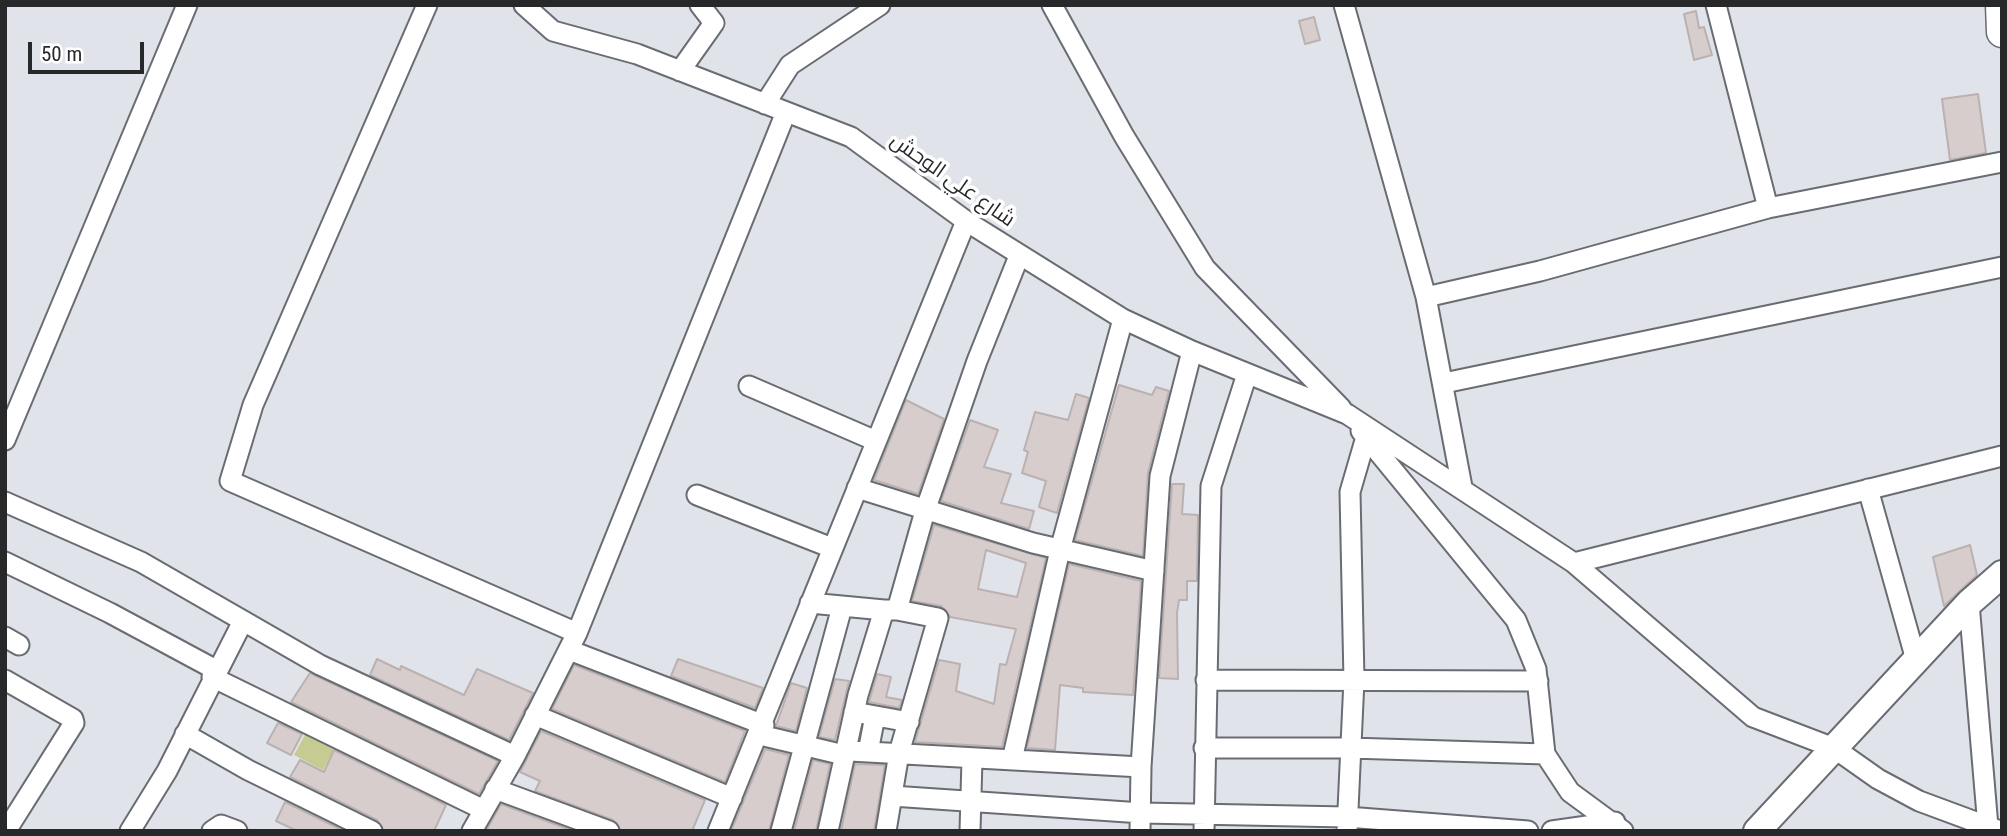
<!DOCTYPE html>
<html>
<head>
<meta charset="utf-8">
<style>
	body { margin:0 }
	#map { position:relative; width:2007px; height:836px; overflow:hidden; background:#e0e4ea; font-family:"Roboto Condensed",sans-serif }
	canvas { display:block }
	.frame { position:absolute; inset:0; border:7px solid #27282a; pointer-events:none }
	.scale { position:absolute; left:28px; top:42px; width:116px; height:32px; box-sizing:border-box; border:4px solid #27282a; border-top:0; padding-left:9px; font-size:21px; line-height:24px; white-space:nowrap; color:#27282a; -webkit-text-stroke:5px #fff; paint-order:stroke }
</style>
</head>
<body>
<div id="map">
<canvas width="2007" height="836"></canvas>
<div class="frame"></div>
<div class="scale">50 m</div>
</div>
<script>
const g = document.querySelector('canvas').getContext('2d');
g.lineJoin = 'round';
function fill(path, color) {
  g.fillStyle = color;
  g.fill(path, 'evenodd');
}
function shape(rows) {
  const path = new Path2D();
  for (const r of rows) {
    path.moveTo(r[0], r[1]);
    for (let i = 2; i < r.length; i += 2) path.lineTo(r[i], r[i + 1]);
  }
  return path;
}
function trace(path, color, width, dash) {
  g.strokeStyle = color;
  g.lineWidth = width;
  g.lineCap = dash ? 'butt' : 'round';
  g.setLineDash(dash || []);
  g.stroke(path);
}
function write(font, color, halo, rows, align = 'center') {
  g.font = font + ' "Roboto Condensed",Cairo,sans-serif';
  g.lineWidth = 7;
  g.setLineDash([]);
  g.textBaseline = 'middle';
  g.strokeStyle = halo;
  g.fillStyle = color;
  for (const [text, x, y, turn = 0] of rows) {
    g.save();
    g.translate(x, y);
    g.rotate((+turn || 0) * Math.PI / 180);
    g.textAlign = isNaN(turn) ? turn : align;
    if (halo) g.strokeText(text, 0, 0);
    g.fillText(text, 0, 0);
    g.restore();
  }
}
const green = shape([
	[307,731,336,746,323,770,294,755]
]);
const building = shape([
	[1696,11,1699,28,1704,27,1712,55,1694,60,1684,14,1696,11],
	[1314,17,1320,40,1305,44,1299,21,1314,17],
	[1978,94,1986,153,1950,160,1942,99,1978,94],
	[1119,385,1152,395,1156,387,1169,391,1148,473,1143,556,1075,540,1119,385],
	[1076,394,1089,398,1057,513,1039,507,1046,481,1022,473,1028,452,1024,450,1035,412,1068,420,1076,394],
	[906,400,944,419,918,494,874,480,906,400],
	[970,420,998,430,984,467,1011,474,1001,503,1034,511,1029,529,941,501,970,420],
	[1172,484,1184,484,1182,514,1198,515,1197,581,1187,581,1187,600,1179,600,1177,613,1178,679,1159,678,1172,484],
	[934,525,1046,558,1002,747,915,742,939,660,960,664,956,691,994,704,1000,664,1006,665,1016,629,950,617,941,606,912,601,934,525],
	[986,550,1026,563,1017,597,978,589,986,550],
	[1970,545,1977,575,1944,606,1933,557,1970,545],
	[1069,564,1141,581,1133,695,1083,692,1083,688,1060,685,1055,750,1027,748,1069,564],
	[377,659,400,670,401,666,464,695,477,669,533,693,509,740,370,675,377,659],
	[678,659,763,688,755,708,671,676,678,659],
	[574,665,745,731,725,782,552,709,574,665],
	[310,673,498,761,479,794,291,702,310,673],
	[877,674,891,677,886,697,902,700,899,708,869,702,877,674],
	[835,679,849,681,835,740,819,737,835,679],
	[791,683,807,688,796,731,776,726,791,683],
	[278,723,302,734,291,755,267,743,278,723],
	[541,731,705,800,692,831,621,831,613,820,535,791,540,781,520,772,541,731],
	[765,749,789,755,769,831,731,831,765,749],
	[334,750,446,805,434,831,384,831,377,820,290,777,300,760,324,772,334,750],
	[813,760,830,764,816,831,794,831,813,760],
	[855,764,885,765,874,831,841,831,855,764],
	[285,802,344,831,297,831,276,821,285,802],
	[501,804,573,831,486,831,501,804]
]);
const minor = shape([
	[427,5,253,405,230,481,577,633],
	[524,5,553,31,637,54,851,137,966,221,1123,319,1192,351,1347,414,1574,563,1753,717,1834,748,1878,779,1919,801,2000,831],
	[1052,5,1124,136,1205,268,1341,408],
	[1344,5,1426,297,1462,487],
	[1716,5,1768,208],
	[680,71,714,23,700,5],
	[765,104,790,65,880,5],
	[1426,297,1540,271,1768,208,2002,162],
	[1444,383,2002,267],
	[749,386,876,441],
	[1361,431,1516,620,1536,669,1545,754,1570,792,1623,831],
	[5,440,187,5],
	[857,488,1033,543,1154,571],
	[1868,489,1916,660],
	[697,495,832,548],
	[5,502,141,562,320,665,515,756],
	[5,562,110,613,216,670],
	[1574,563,2002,456],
	[810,603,884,610],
	[1969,603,1988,827],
	[897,610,925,511,977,361,1019,256],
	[5,637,19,645],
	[569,650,764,725],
	[212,677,484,810],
	[5,680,73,719,74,723,6,831],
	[1206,680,1538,681],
	[854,712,909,722],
	[535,715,732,798],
	[185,734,248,770,372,831],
	[760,735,844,755,850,751,1141,767],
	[1204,748,1350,748,1545,754],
	[868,752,875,716],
	[1012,760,1060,550,1123,319],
	[495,789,609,831],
	[892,796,1142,813,1347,817,1528,831],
	[130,831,167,771,243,621],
	[212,831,221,825,237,831],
	[472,831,515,756,577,633,786,112],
	[718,831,966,221],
	[781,831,842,607],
	[828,831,858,695,884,610,897,610,938,618,899,753,886,831],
	[970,831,972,759],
	[1140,831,1141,767,1160,476,1192,351],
	[1204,831,1211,486,1247,374],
	[1347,831,1354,680,1350,492,1366,437],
	[1552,831,1615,822]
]);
const secondary = shape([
	[1757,831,1969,603,2002,574]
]);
const primary = shape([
	[2001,5,2002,32]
]);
const streetNames = [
	["شارع علي الوحش",952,181,35]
];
fill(green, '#c6cc91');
fill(building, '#d6cdcc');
trace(building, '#bab1b0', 2);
trace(minor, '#696c72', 23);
trace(secondary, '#696c72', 30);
trace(primary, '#696c72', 33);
trace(minor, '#fff', 19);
trace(secondary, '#fff', 26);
trace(primary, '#fff', 30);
write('21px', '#27282a', '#fff', streetNames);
</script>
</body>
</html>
